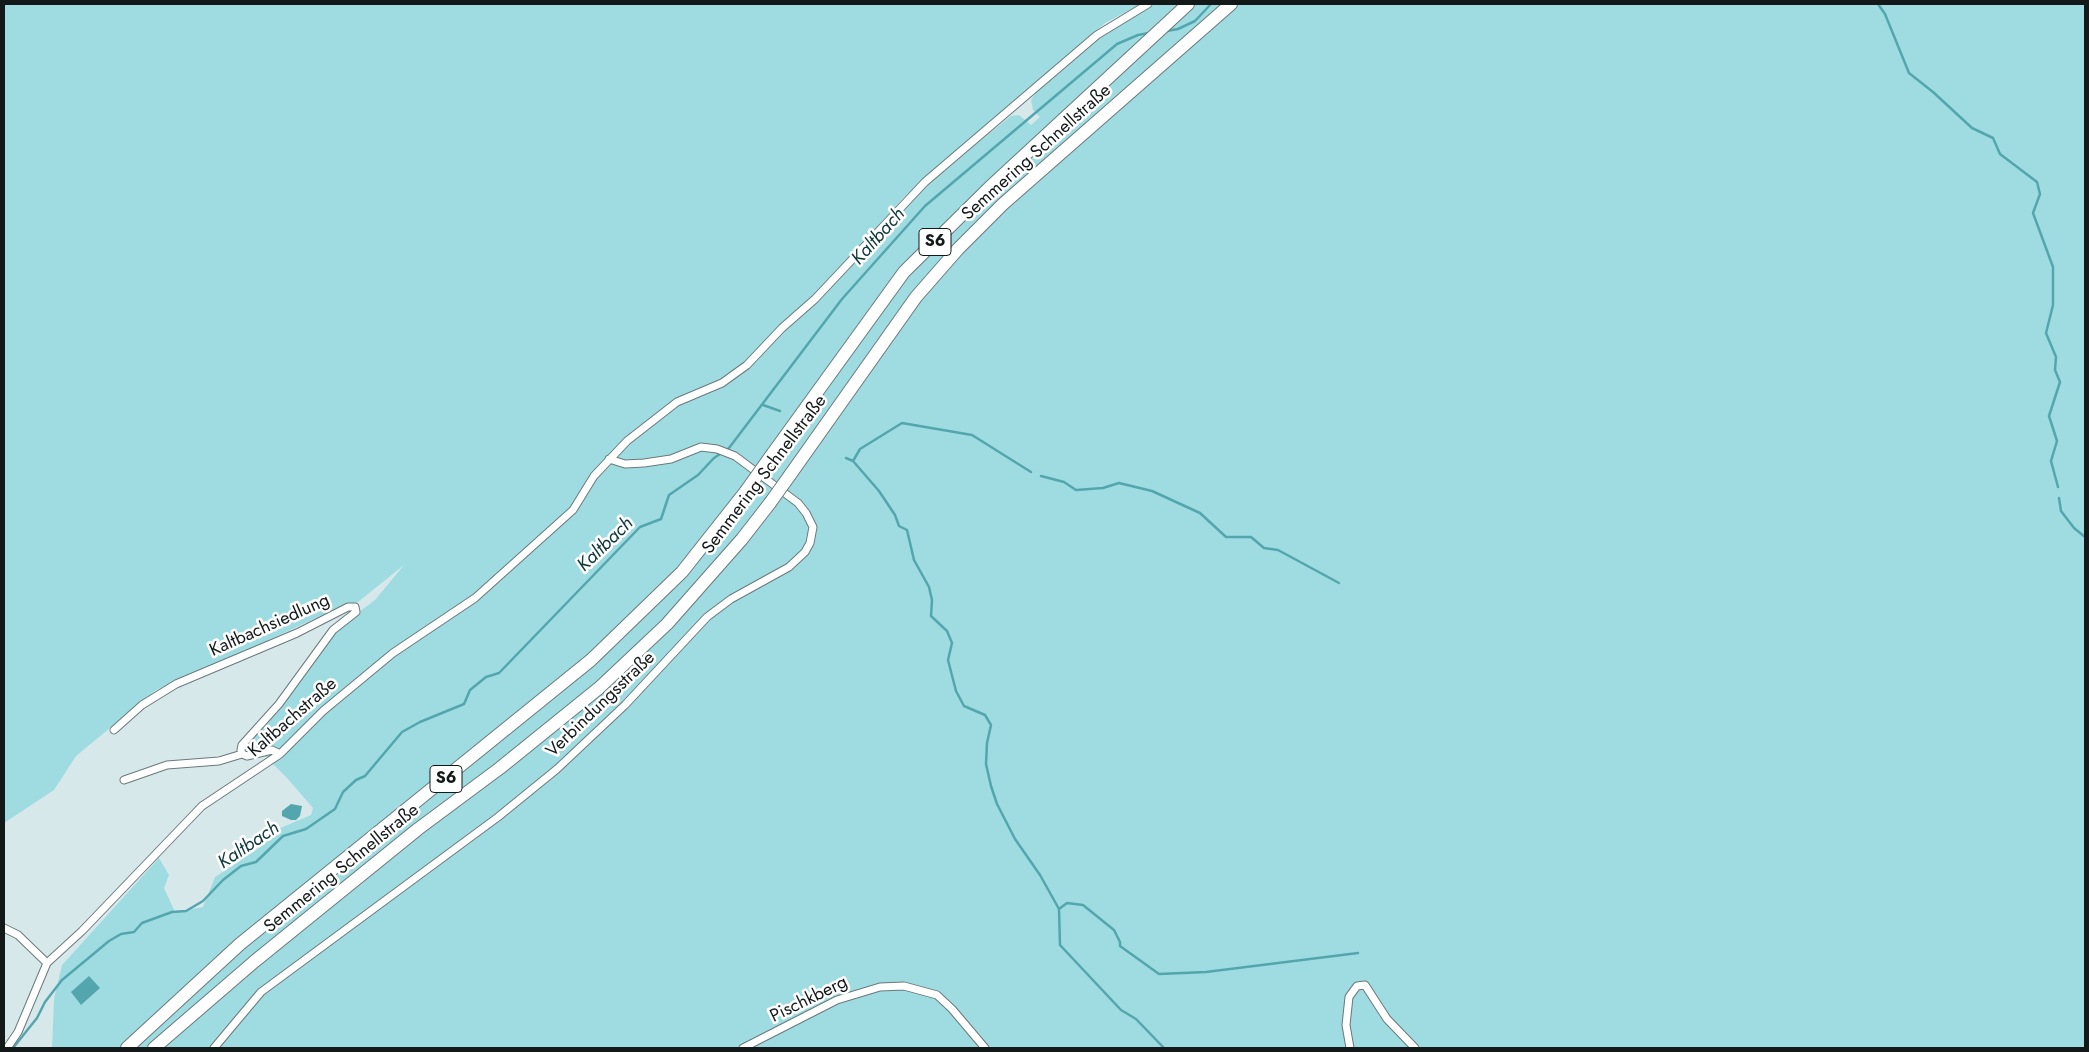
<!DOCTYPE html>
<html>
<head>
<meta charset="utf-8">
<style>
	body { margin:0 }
	#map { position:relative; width:2089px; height:1052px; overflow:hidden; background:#d7e8ea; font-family:Jost,sans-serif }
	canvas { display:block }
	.frame { position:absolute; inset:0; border:5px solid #131919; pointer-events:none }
</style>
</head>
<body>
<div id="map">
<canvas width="2089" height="1052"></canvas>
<div class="frame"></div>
</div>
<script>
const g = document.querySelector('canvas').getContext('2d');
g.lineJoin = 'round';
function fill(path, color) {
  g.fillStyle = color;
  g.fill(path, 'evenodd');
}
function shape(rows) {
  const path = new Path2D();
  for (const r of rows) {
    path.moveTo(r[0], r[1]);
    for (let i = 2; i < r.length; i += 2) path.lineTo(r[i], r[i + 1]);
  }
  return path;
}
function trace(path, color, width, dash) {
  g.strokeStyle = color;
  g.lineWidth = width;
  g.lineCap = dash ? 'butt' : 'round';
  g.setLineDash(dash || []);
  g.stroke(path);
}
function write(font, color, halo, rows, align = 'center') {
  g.font = font + ' Jost,sans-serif';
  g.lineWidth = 5;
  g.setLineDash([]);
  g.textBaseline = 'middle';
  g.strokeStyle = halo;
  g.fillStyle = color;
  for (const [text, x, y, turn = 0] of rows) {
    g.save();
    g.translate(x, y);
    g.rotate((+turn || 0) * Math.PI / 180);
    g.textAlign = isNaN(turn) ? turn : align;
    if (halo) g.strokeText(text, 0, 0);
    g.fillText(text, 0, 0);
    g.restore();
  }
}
const green = shape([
	[4,4,1141,4,1105,23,904,197,815,295,732,374,740,375,791,324,821,298,913,199,952,163,1011,116,1019,115,1031,125,1040,117,1033,110,1031,100,1038,89,1108,31,1154,4,2085,4,2085,1048,52,1048,54,999,62,965,159,858,169,875,164,888,175,912,203,907,215,877,259,848,276,830,311,815,313,808,287,778,250,741,279,709,340,626,375,600,404,565,358,602,318,617,235,656,156,690,76,756,54,790,4,823],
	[655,678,618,717,527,798,422,878,416,874,489,822,562,761]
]);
const water = shape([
	[291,804,302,806,300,816,296,820,291,820,282,816,282,811],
	[89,976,100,988,81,1005,71,992]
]);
const stream = shape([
	[1878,4,1885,14,1909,73,1933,92,1972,128,1993,138,2000,154,2037,182,2040,194,2033,213,2053,267,2053,305,2046,333,2056,357,2055,370,2060,382,2049,416,2057,441,2051,461,2058,487],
	[1167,31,1178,29,1195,21,1211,4],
	[763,405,780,411],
	[846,458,853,461,879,491,895,515,899,526,907,530,914,560,929,587,932,600,931,616,947,631,952,643,948,660,956,691,964,706,985,715,991,725,987,743,986,764,991,786,997,804,1015,839,1040,875,1059,909,1060,945,1121,1010,1136,1019,1164,1048],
	[853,461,860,449,902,423,972,435,1031,472],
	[1041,476,1064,482,1076,490,1103,488,1119,483,1152,491,1200,513,1226,537,1251,537,1264,548,1278,550,1339,583],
	[2059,498,2061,511,2074,528,2085,537],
	[1059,909,1067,903,1083,905,1114,930,1120,942,1120,946,1159,974,1206,972,1358,953],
	[13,1048,37,1018,45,1002,62,980,109,941,121,934,134,932,142,923,172,912,186,911,203,901,223,880,241,866,256,862,283,836,306,829,335,809,343,792,356,780,365,776,402,732,420,722,464,704,470,690,486,677,499,673,640,527,661,519,669,495,698,475,714,458,729,448,842,299,925,206,1117,44,1138,35,1149,33]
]);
const street = shape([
	[114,730,142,705,176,684,297,633,348,607,355,607,356,612,333,630,279,704,242,745,241,750,242,754,247,756,272,750,280,754],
	[124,780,167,765,219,761,242,754],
	[4,928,18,935,47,963],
	[7,1048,18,1032,47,963,82,931,202,806,280,754,323,711,393,653,475,598,573,510,594,476,627,441,677,402,722,383,747,365,782,328,815,299,925,182,1097,35,1148,4],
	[214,1048,261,992,498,817,557,769,625,705,707,617,731,599,789,567,805,552,810,543,813,527,806,513,798,503,735,456,717,449,701,447,671,459,644,463,625,464,609,459],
	[743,1048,837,1000,880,987,904,986,937,995,952,1009,985,1048],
	[1350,1048,1346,1025,1349,997,1357,986,1365,985,1387,1019,1415,1048]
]);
const highway = shape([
	[773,453,904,272,989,188,1188,4],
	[790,475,916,297,958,249,1003,204,1231,4],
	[127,1048,240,944,591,660,682,572,746,491],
	[154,1048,255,961,418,829,500,768,599,688,667,624,742,539,770,503]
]);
const highwayBridge = shape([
	[746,491,773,453],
	[770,503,790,475]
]);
const shields = [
	[935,242,32],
	[446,779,32]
];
const shieldNames = [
	["S6",935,242],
	["S6",446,779]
];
const streetNames = [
	["Semmering Schnellstraße",1037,153,-42],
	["Semmering Schnellstraße",765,475,-53],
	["Kaltbachsiedlung",270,626,-24],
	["Verbindungsstraße",601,705,-44],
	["Kaltbachstraße",293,718,-41],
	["Semmering Schnellstraße",342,869,-39],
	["Pischkberg",809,1000,-26]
];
const waterNames = [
	["Kaltbach",879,237,-48],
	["Kaltbach",606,545,-44],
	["Kaltbach",249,846,-34]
];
fill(green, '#9fdce2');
fill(water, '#54a6ae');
trace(stream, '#54a6ae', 2.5);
trace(street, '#6a797b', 9);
trace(highway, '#6a797b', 14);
trace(street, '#fff', 7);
trace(highway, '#fff', 12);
trace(highwayBridge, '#6a797b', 14, []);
trace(highwayBridge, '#fff', 12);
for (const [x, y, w] of shields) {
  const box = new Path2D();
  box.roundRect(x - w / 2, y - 13.5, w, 27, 4);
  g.fillStyle = '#fff';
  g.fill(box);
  trace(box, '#131919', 1);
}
write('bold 16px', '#131919', null, shieldNames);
write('18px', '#131919', '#fff', streetNames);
write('italic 19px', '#10383c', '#fff', waterNames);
</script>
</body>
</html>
